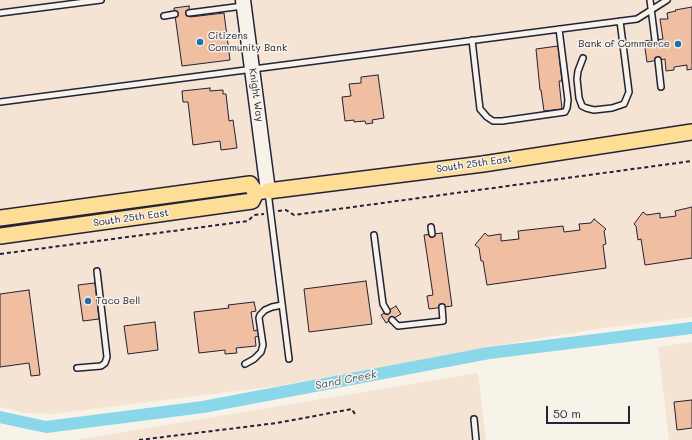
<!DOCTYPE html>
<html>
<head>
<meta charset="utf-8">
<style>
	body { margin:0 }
	#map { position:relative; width:692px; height:440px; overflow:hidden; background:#f7f3e8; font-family:Mali,sans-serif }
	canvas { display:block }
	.scale { position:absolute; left:546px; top:406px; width:84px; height:18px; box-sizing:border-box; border:2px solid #22223b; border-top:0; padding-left:5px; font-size:12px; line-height:14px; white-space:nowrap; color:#22223b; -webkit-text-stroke:3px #f7f3e8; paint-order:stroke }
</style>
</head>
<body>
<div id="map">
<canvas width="692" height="440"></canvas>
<div class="scale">50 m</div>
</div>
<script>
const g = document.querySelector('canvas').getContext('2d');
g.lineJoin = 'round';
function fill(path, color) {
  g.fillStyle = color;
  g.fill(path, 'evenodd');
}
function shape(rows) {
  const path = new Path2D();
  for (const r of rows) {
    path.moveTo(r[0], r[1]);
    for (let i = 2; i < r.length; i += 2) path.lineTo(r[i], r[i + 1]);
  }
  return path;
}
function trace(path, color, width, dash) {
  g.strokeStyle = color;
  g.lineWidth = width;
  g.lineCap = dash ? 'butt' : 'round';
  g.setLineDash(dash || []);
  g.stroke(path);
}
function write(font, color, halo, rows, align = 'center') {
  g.font = font + ' Mali,sans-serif';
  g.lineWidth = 3;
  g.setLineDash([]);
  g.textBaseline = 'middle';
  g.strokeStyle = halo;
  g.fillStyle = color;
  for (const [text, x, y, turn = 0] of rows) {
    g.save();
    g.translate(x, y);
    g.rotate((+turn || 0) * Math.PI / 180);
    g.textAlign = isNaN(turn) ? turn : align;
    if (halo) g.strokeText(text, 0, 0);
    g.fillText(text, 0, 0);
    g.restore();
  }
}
const built = shape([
	[0,0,692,0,692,317,603,328,500,345,412,362,278,386,51,414,25,413,0,407],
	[692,342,692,440,669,440,658,347],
	[478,373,486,440,76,440]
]);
const canal = shape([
	[0,417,46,427,203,407,489,353,692,328]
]);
const building = shape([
	[189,6,190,17,224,13,230,60,182,66,174,8,189,6],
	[692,7,692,69,687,70,687,65,674,67,674,70,666,71,665,59,647,62,644,41,663,39,660,19,668,19,667,13,676,11,675,10,692,7],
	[558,46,562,81,559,81,562,109,544,111,541,90,540,90,536,49,558,46],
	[378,75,384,118,372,120,373,123,366,124,365,121,354,122,354,120,345,121,342,97,351,96,349,84,361,83,361,77,378,75],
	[210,88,210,91,223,90,223,94,226,94,229,121,233,120,237,148,221,150,220,141,193,145,188,102,183,102,182,91,210,88],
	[692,207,692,258,645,265,641,239,638,240,636,226,634,224,643,212,647,215,660,213,660,218,676,216,675,211,692,207],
	[594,219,606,229,604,231,606,244,603,245,606,268,487,285,483,261,481,261,479,248,475,245,485,233,488,236,501,234,501,241,519,239,518,231,563,226,564,232,580,230,579,224,591,223,594,219],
	[442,233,452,306,429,309,427,296,433,295,424,235,442,233],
	[366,281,372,324,309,332,304,289,366,281],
	[95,283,99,319,83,321,78,285,95,283],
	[29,290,40,375,31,376,29,363,0,367,0,294,29,290],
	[254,302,256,311,251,312,254,331,258,330,259,336,255,337,256,346,236,348,237,353,225,354,225,350,199,353,194,312,229,308,228,305,254,302],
	[396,306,401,314,386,323,381,315,396,306],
	[155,322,158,350,128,354,124,326,155,322],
	[692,400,692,428,677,430,674,402,692,400]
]);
const path = shape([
	[278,211,286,210,294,215,692,161],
	[0,254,248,221,254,215,264,214],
	[139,440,277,423,352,409,356,416]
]);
const lane = shape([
	[650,0,655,40],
	[0,13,101,0],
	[189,13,243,6],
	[164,16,175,14],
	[472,40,480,109,487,117,493,121,502,121,565,112,567,108,568,100,559,29],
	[583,58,578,71,577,79,579,98,582,106,586,108,594,110,612,108,624,104,629,92,620,21],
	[658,60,661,87],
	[0,102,637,19,667,0],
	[268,192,289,359],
	[431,227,432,234],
	[374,235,383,304,387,311],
	[392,320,398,326,443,321,442,307],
	[245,364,254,359,261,352,263,345,259,318,260,315,265,310,272,307,282,305],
	[77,368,101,366,105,363,107,357,97,271],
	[474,419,476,440]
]);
const secondary = shape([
	[243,0,268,191,257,192]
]);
const primary = shape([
	[268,191,483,164,692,132],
	[0,218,250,184,256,193,252,201,0,236]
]);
const markers = [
	[200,42,4,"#1f6fb2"],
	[678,44,4,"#1f6fb2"],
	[88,301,4,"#1f6fb2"]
];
const poiNames = [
	["Citizens",208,36],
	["Community Bank",208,48],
	["Bank of Commerce",670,44,"right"],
	["Taco Bell",96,301]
];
const streetNames = [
	["Knight Way",256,95,82],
	["South 25th East",474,164,-8],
	["South 25th East",131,218,-8]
];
const waterNames = [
	["Sand Creek",346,380,-11]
];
fill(built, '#f5e3d3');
trace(canal, '#8ad7ea', 12);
fill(building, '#f0bea1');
trace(building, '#22223b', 1);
trace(lane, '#22223b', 8);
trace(secondary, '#22223b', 17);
trace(primary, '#22223b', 18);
trace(path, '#22223b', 2, [4, 3]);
trace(lane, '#f7f3e8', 5);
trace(secondary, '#f7f3e8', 14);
trace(primary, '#fedd96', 15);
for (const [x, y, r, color] of markers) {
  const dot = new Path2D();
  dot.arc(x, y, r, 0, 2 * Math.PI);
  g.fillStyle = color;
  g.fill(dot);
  trace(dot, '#f7f3e8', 1.5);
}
write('10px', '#22223b', '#f7f3e8', poiNames, 'left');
write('10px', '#22223b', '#f7f3e8', streetNames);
write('italic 11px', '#415870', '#f7f3e8', waterNames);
</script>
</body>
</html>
